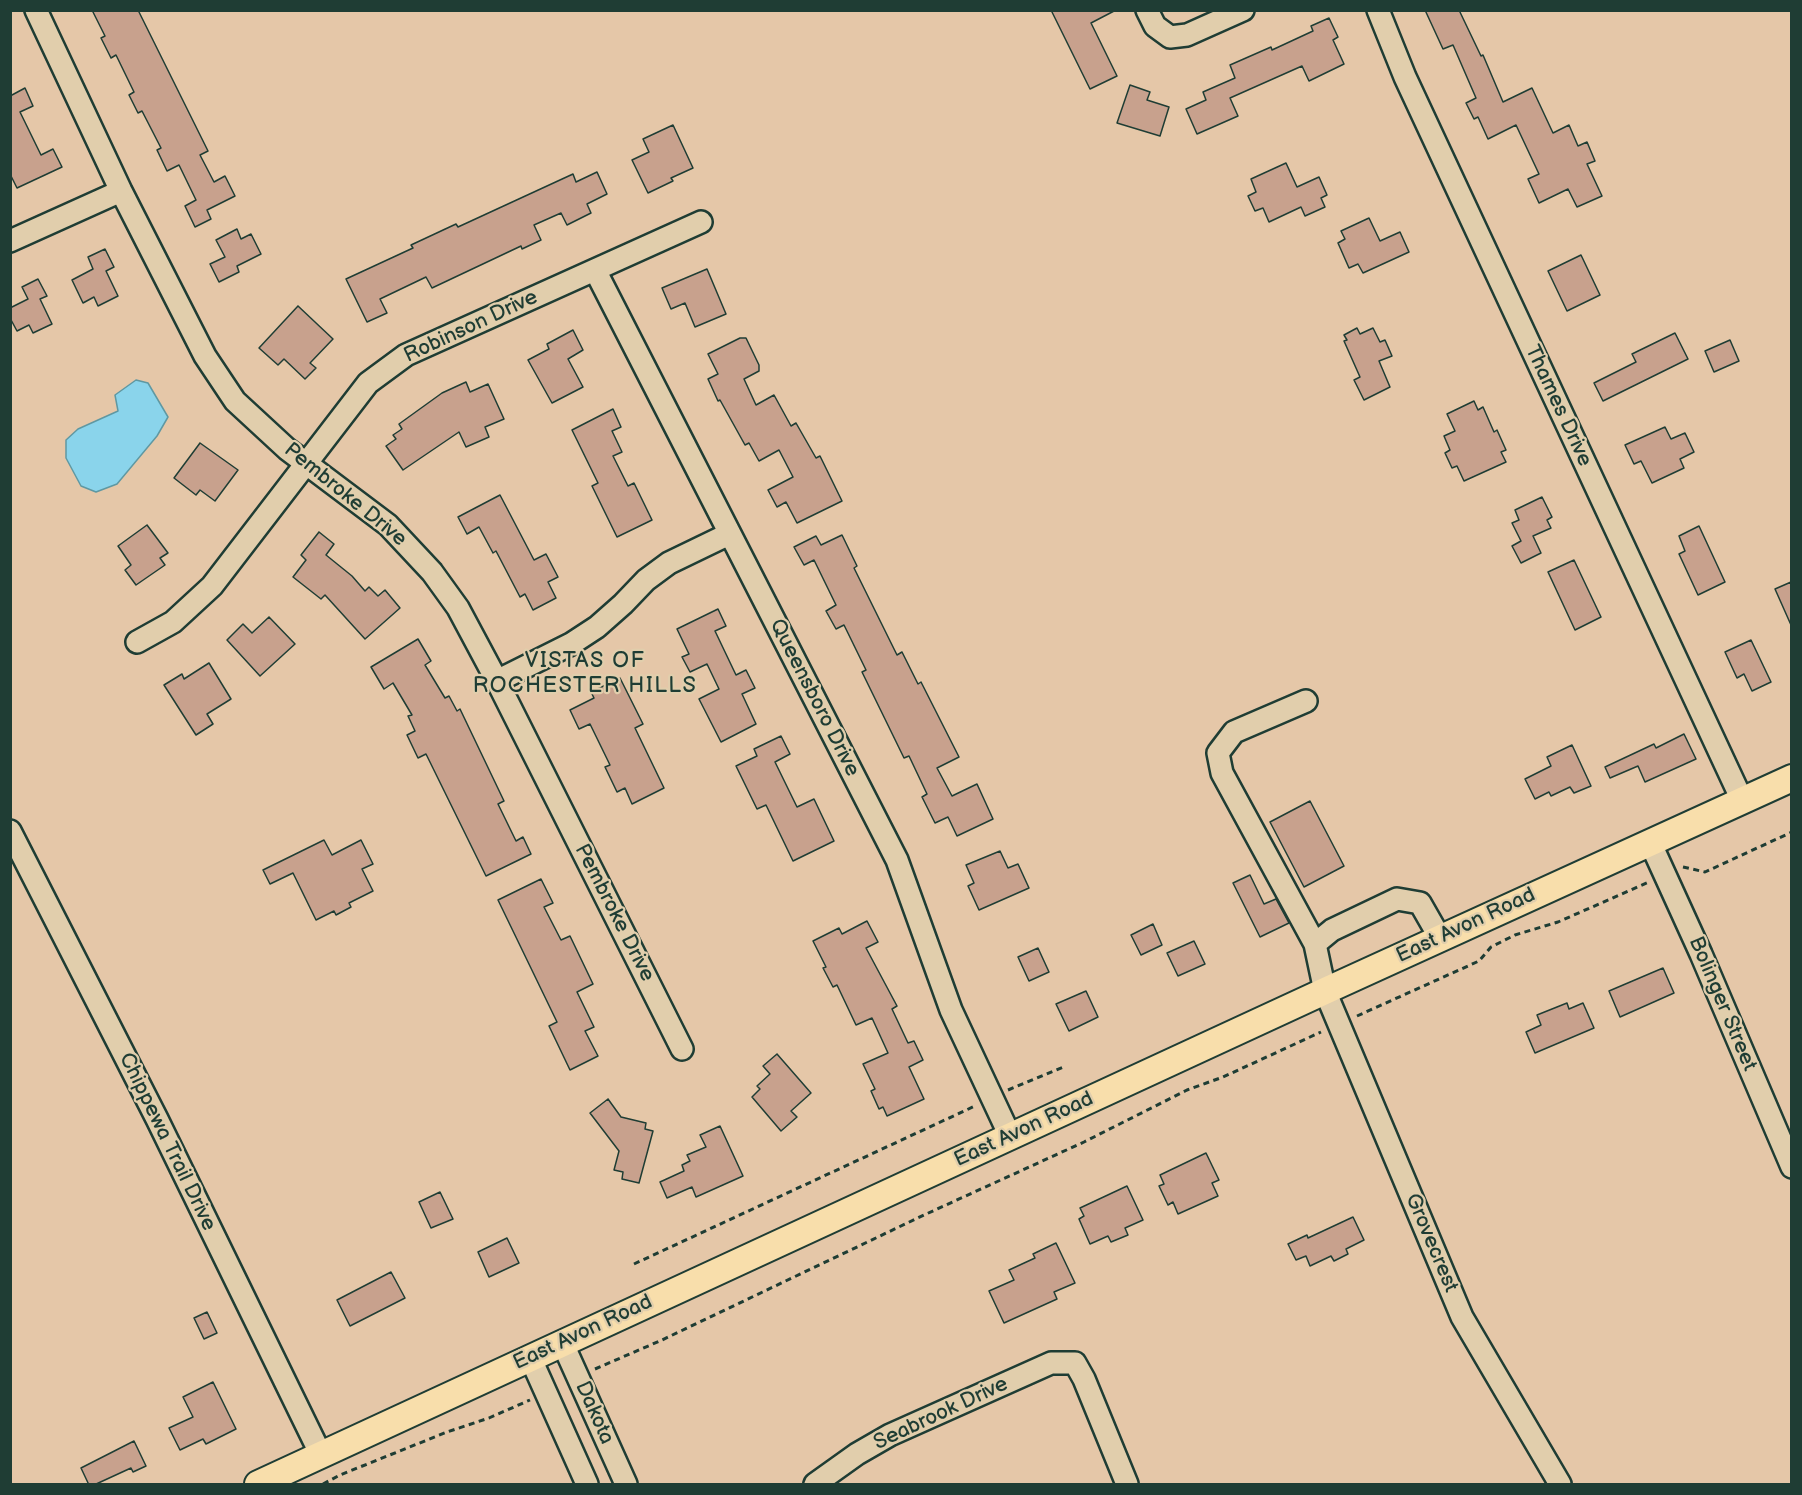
<!DOCTYPE html>
<html>
<head>
<meta charset="utf-8">
<style>
	body { margin:0 }
	#map { position:relative; width:1802px; height:1495px; overflow:hidden; background:#e5c7a8; font-family:"Balsamiq Sans",sans-serif }
	canvas { display:block }
	.frame { position:absolute; inset:0; border:12px solid #1f3d34; pointer-events:none }
</style>
</head>
<body>
<div id="map">
<canvas width="1802" height="1495"></canvas>
<div class="frame"></div>
</div>
<script>
const g = document.querySelector('canvas').getContext('2d');
g.lineJoin = 'round';
function fill(path, color) {
  g.fillStyle = color;
  g.fill(path, 'evenodd');
}
function shape(rows) {
  const path = new Path2D();
  for (const r of rows) {
    path.moveTo(r[0], r[1]);
    for (let i = 2; i < r.length; i += 2) path.lineTo(r[i], r[i + 1]);
  }
  return path;
}
function trace(path, color, width, dash) {
  g.strokeStyle = color;
  g.lineWidth = width;
  g.lineCap = dash ? 'butt' : 'round';
  g.setLineDash(dash || []);
  g.stroke(path);
}
function write(font, color, halo, rows, align = 'center') {
  g.font = font + ' "Balsamiq Sans",sans-serif';
  g.lineWidth = 4.5;
  g.setLineDash([]);
  g.textBaseline = 'middle';
  g.strokeStyle = halo;
  g.fillStyle = color;
  for (const [text, x, y, turn = 0] of rows) {
    g.save();
    g.translate(x, y);
    g.rotate((+turn || 0) * Math.PI / 180);
    g.textAlign = isNaN(turn) ? turn : align;
    if (halo) g.strokeText(text, 0, 0);
    g.fillText(text, 0, 0);
    g.restore();
  }
}
const water = shape([
	[136,380,148,383,168,417,157,436,117,484,96,492,81,486,66,458,66,440,78,429,118,411,115,395,136,380]
]);
const building = shape([
	[92,10,138,10,208,151,200,155,214,182,225,176,235,196,207,210,211,219,195,227,185,206,196,200,179,165,167,171,157,150,161,148,142,111,138,113,129,95,134,92,116,55,111,58,101,38,105,36,92,10],
	[1051,10,1116,10,1091,23,1117,76,1090,89,1051,10],
	[1425,10,1459,10,1481,56,1483,55,1503,102,1532,88,1553,133,1569,125,1578,146,1587,142,1595,161,1587,164,1602,196,1577,207,1568,189,1539,203,1528,179,1539,174,1516,125,1488,139,1478,117,1474,119,1466,103,1476,98,1453,45,1443,49,1425,10],
	[1329,18,1338,37,1333,40,1344,64,1309,81,1302,66,1230,98,1238,116,1197,134,1186,109,1206,100,1203,92,1235,78,1230,65,1271,47,1272,50,1313,31,1311,26,1329,18],
	[1130,85,1150,92,1147,100,1169,107,1160,136,1117,123,1130,85],
	[25,88,33,106,20,112,41,155,53,149,62,167,17,188,10,174,10,93,12,95,25,88],
	[673,125,693,168,671,178,673,181,648,193,632,160,649,152,643,139,673,125],
	[1286,163,1297,187,1319,177,1327,195,1321,198,1325,207,1305,216,1301,207,1269,222,1263,208,1255,211,1248,196,1256,192,1251,179,1286,163],
	[597,172,607,194,587,204,591,213,567,225,561,213,534,225,541,240,522,249,521,246,432,288,426,277,380,299,387,313,367,322,346,279,413,248,411,245,456,224,458,227,573,174,576,182,597,172],
	[1369,218,1380,241,1400,232,1409,252,1363,273,1358,264,1349,268,1338,243,1345,239,1341,231,1369,218],
	[237,229,241,239,251,234,261,254,237,266,239,272,219,282,210,264,225,257,216,240,237,229],
	[105,249,114,267,106,271,118,296,98,306,94,297,83,303,72,280,93,269,88,257,105,249],
	[1581,255,1600,295,1567,311,1548,271,1581,255],
	[707,269,726,314,695,327,685,303,671,309,662,288,707,269],
	[38,279,47,296,40,299,52,324,33,333,29,325,17,331,10,318,10,308,28,299,22,287,38,279],
	[298,306,333,339,310,363,316,368,305,379,284,359,278,365,259,348,298,306],
	[1357,328,1360,334,1373,328,1380,342,1385,340,1392,356,1379,361,1390,387,1364,400,1354,380,1360,377,1344,341,1347,340,1344,335,1357,328],
	[573,330,583,350,568,359,583,387,552,403,528,360,549,349,547,344,573,330],
	[1675,333,1688,359,1603,401,1594,383,1636,362,1632,354,1675,333],
	[740,338,746,338,759,365,759,371,744,379,756,405,774,395,791,426,796,423,816,458,820,456,842,501,797,523,786,502,777,507,768,490,793,477,779,450,759,461,749,443,745,445,720,400,718,401,708,379,718,374,708,354,740,338],
	[1730,340,1739,361,1714,372,1705,351,1730,340],
	[466,382,470,392,488,384,504,419,485,427,489,437,466,447,459,432,403,470,386,446,396,439,393,435,402,429,399,424,442,393,466,382],
	[1474,401,1478,410,1483,407,1494,432,1497,430,1506,450,1501,452,1506,462,1464,481,1457,466,1452,468,1445,453,1450,450,1444,436,1455,431,1447,414,1474,401],
	[613,409,621,427,612,431,622,452,613,456,628,486,634,483,652,520,617,537,592,486,598,483,572,430,613,409],
	[1665,427,1671,439,1685,433,1694,452,1680,459,1684,468,1652,483,1641,461,1634,464,1625,445,1665,427],
	[200,443,238,470,215,501,200,490,196,495,174,478,200,443],
	[500,495,534,560,546,554,558,577,548,582,556,598,533,610,525,594,520,597,496,551,493,553,479,527,467,534,458,517,500,495],
	[1542,497,1552,517,1547,520,1551,528,1533,536,1541,553,1521,563,1512,546,1521,541,1512,523,1519,520,1515,510,1542,497],
	[147,525,168,553,160,558,165,565,136,585,125,570,131,565,118,546,147,525],
	[1699,526,1725,582,1698,595,1679,554,1685,551,1679,536,1699,526],
	[319,532,334,544,326,555,352,576,365,591,369,587,378,596,385,590,400,608,365,639,325,595,321,599,293,577,306,560,301,555,319,532],
	[842,535,857,566,854,568,897,655,902,652,918,684,921,682,959,757,937,768,952,796,977,784,993,819,957,836,948,817,935,823,922,797,927,794,909,756,904,758,862,672,866,670,844,625,836,629,826,611,836,605,814,560,804,565,794,547,816,536,821,545,842,535],
	[1574,560,1601,617,1575,630,1548,572,1574,560],
	[1791,582,1791,625,1775,589,1791,582],
	[718,609,726,626,715,631,736,675,746,670,755,688,742,694,756,724,721,742,699,699,719,689,707,664,690,672,682,657,689,654,677,629,718,609],
	[269,617,295,644,260,676,227,640,243,624,252,633,269,617],
	[418,639,431,661,425,665,445,698,449,696,457,711,460,709,504,801,498,804,516,841,523,837,531,854,486,876,426,754,418,758,407,735,415,731,408,716,412,715,393,683,384,689,371,667,418,639],
	[1751,640,1771,682,1752,691,1744,674,1737,678,1725,652,1751,640],
	[209,663,231,699,207,714,213,724,196,735,164,685,182,674,184,679,209,663],
	[620,678,643,724,635,728,664,788,632,804,625,788,617,792,605,767,610,765,590,724,579,729,570,710,594,698,591,692,620,678],
	[1684,734,1696,759,1645,782,1638,766,1610,778,1605,767,1654,744,1656,748,1684,734],
	[781,736,790,754,775,762,797,807,814,799,834,841,793,861,766,805,757,809,736,766,757,756,754,749,781,736],
	[1572,745,1591,786,1574,793,1570,787,1551,796,1549,792,1535,799,1525,779,1551,766,1547,757,1572,745],
	[1310,801,1344,866,1304,887,1270,822,1310,801],
	[324,840,332,855,361,840,373,864,362,869,373,891,349,903,351,907,336,915,334,911,316,920,293,873,270,884,263,870,324,840],
	[1000,851,1008,868,1018,864,1029,888,979,910,968,886,974,883,966,865,1000,851],
	[1250,875,1264,904,1276,899,1289,923,1260,937,1233,883,1250,875],
	[541,879,553,903,544,907,561,940,570,936,593,984,577,992,594,1027,585,1031,598,1056,570,1070,549,1026,557,1022,498,900,541,879],
	[867,921,878,942,866,948,897,1006,892,1009,908,1043,914,1041,923,1060,909,1067,924,1099,887,1116,883,1107,879,1109,871,1091,875,1089,863,1064,888,1053,872,1018,856,1025,837,985,833,987,823,968,826,967,813,941,839,928,842,934,867,921],
	[1153,924,1162,945,1141,955,1131,935,1153,924],
	[1194,941,1205,964,1178,976,1167,953,1194,941],
	[1038,948,1049,972,1029,981,1018,957,1038,948],
	[1663,968,1674,993,1620,1017,1609,991,1663,968],
	[1086,991,1098,1017,1069,1031,1056,1004,1086,991],
	[1567,1003,1569,1009,1583,1003,1594,1028,1535,1053,1526,1032,1541,1025,1537,1015,1567,1003],
	[777,1054,811,1093,791,1111,797,1117,781,1131,752,1097,760,1089,757,1086,770,1074,763,1066,777,1054],
	[608,1099,621,1117,646,1123,645,1129,653,1131,639,1183,622,1179,623,1172,614,1170,619,1151,590,1113,608,1099],
	[720,1126,743,1176,696,1197,692,1187,667,1198,660,1182,684,1171,682,1165,690,1161,687,1155,706,1147,700,1135,720,1126],
	[1206,1153,1219,1180,1212,1183,1218,1196,1178,1214,1173,1202,1168,1205,1159,1186,1164,1184,1160,1175,1206,1153],
	[1127,1186,1143,1220,1125,1228,1128,1235,1111,1242,1108,1236,1090,1244,1079,1219,1084,1216,1080,1208,1127,1186],
	[440,1192,453,1219,431,1228,419,1202,440,1192],
	[1353,1217,1364,1240,1346,1249,1348,1254,1334,1261,1331,1256,1310,1266,1306,1256,1296,1260,1288,1244,1307,1235,1308,1238,1353,1217],
	[507,1238,519,1263,489,1277,478,1252,507,1238],
	[1056,1243,1075,1283,1054,1292,1057,1299,1004,1323,989,1291,1014,1280,1009,1270,1035,1258,1033,1254,1056,1243],
	[391,1272,405,1298,350,1326,337,1300,391,1272],
	[207,1312,217,1333,204,1339,194,1318,207,1312],
	[213,1382,236,1429,206,1444,203,1439,180,1450,169,1428,193,1417,183,1397,213,1382],
	[134,1441,146,1466,133,1472,131,1468,94,1485,89,1485,81,1468,134,1441]
]);
const path = shape([
	[1683,867,1705,872,1792,832],
	[1357,1016,1479,961,1491,947,1515,935,1558,922,1649,882],
	[1008,1090,1066,1066],
	[634,1264,975,1106],
	[595,1369,662,1340,924,1215,1084,1142,1187,1090,1223,1077,1321,1032],
	[323,1484,340,1475,447,1432,489,1418,530,1400]
]);
const minor = shape([
	[36,10,121,191,205,356,235,401,287,449,388,525,432,572,458,608,497,681,682,1049],
	[1147,10,1155,26,1170,37,1187,35,1243,10],
	[1378,10,1405,77,1742,800],
	[10,241,121,191],
	[595,270,897,860,951,1010,1010,1136],
	[137,642,173,622,212,586,368,383,406,355,701,222],
	[497,681,571,644,597,627,623,604,646,580,669,563,729,534],
	[1306,701,1234,732,1218,753,1222,773,1315,944],
	[10,831,157,1119,321,1455],
	[1650,842,1701,954,1792,1167],
	[1440,938,1420,903,1397,899,1332,930,1315,944,1325,991,1462,1317,1560,1484],
	[562,1342,626,1484],
	[530,1357,587,1484],
	[815,1484,857,1454,890,1435,1051,1363,1075,1363,1084,1379,1127,1484]
]);
const major = shape([
	[258,1484,1325,991,1792,778]
]);
const streetNames = [
	["Robinson Drive",471,327,-25],
	["Thames Drive",1558,406,65],
	["Pembroke Drive",345,495,39],
	["Queensboro Drive",814,698,63],
	["Pembroke Drive",614,913,63],
	["East Avon Road",1466,926,-25],
	["Bolinger Street",1722,1004,67],
	["East Avon Road",1024,1130,-25],
	["Chippewa Trail Drive",167,1142,64],
	["Grovecrest",1431,1243,67],
	["East Avon Road",583,1333,-25],
	["Dakota",594,1413,66],
	["Seabrook Drive",941,1414,-25]
];
const neighbourhoodNames = [
	["VISTAS OF",585,661],
	["ROCHESTER HILLS",585,686]
];
fill(water, '#8ad4eb');
trace(water, '#5f98a2', 1.5);
fill(building, '#c8a18d');
trace(building, '#1f3d34', 1.5);
trace(minor, '#1f3d34', 26);
trace(major, '#1f3d34', 30);
trace(path, '#1f3d34', 3, [6, 4.5]);
trace(minor, '#e1ceac', 21);
trace(major, '#f8deab', 26);
write('21px', '#1f3d34', '#e1ceac', streetNames);
g.letterSpacing = '1.5px';
write('22px', '#1f3d34', '#e1ceac', neighbourhoodNames);
g.letterSpacing = '0px';
</script>
</body>
</html>
